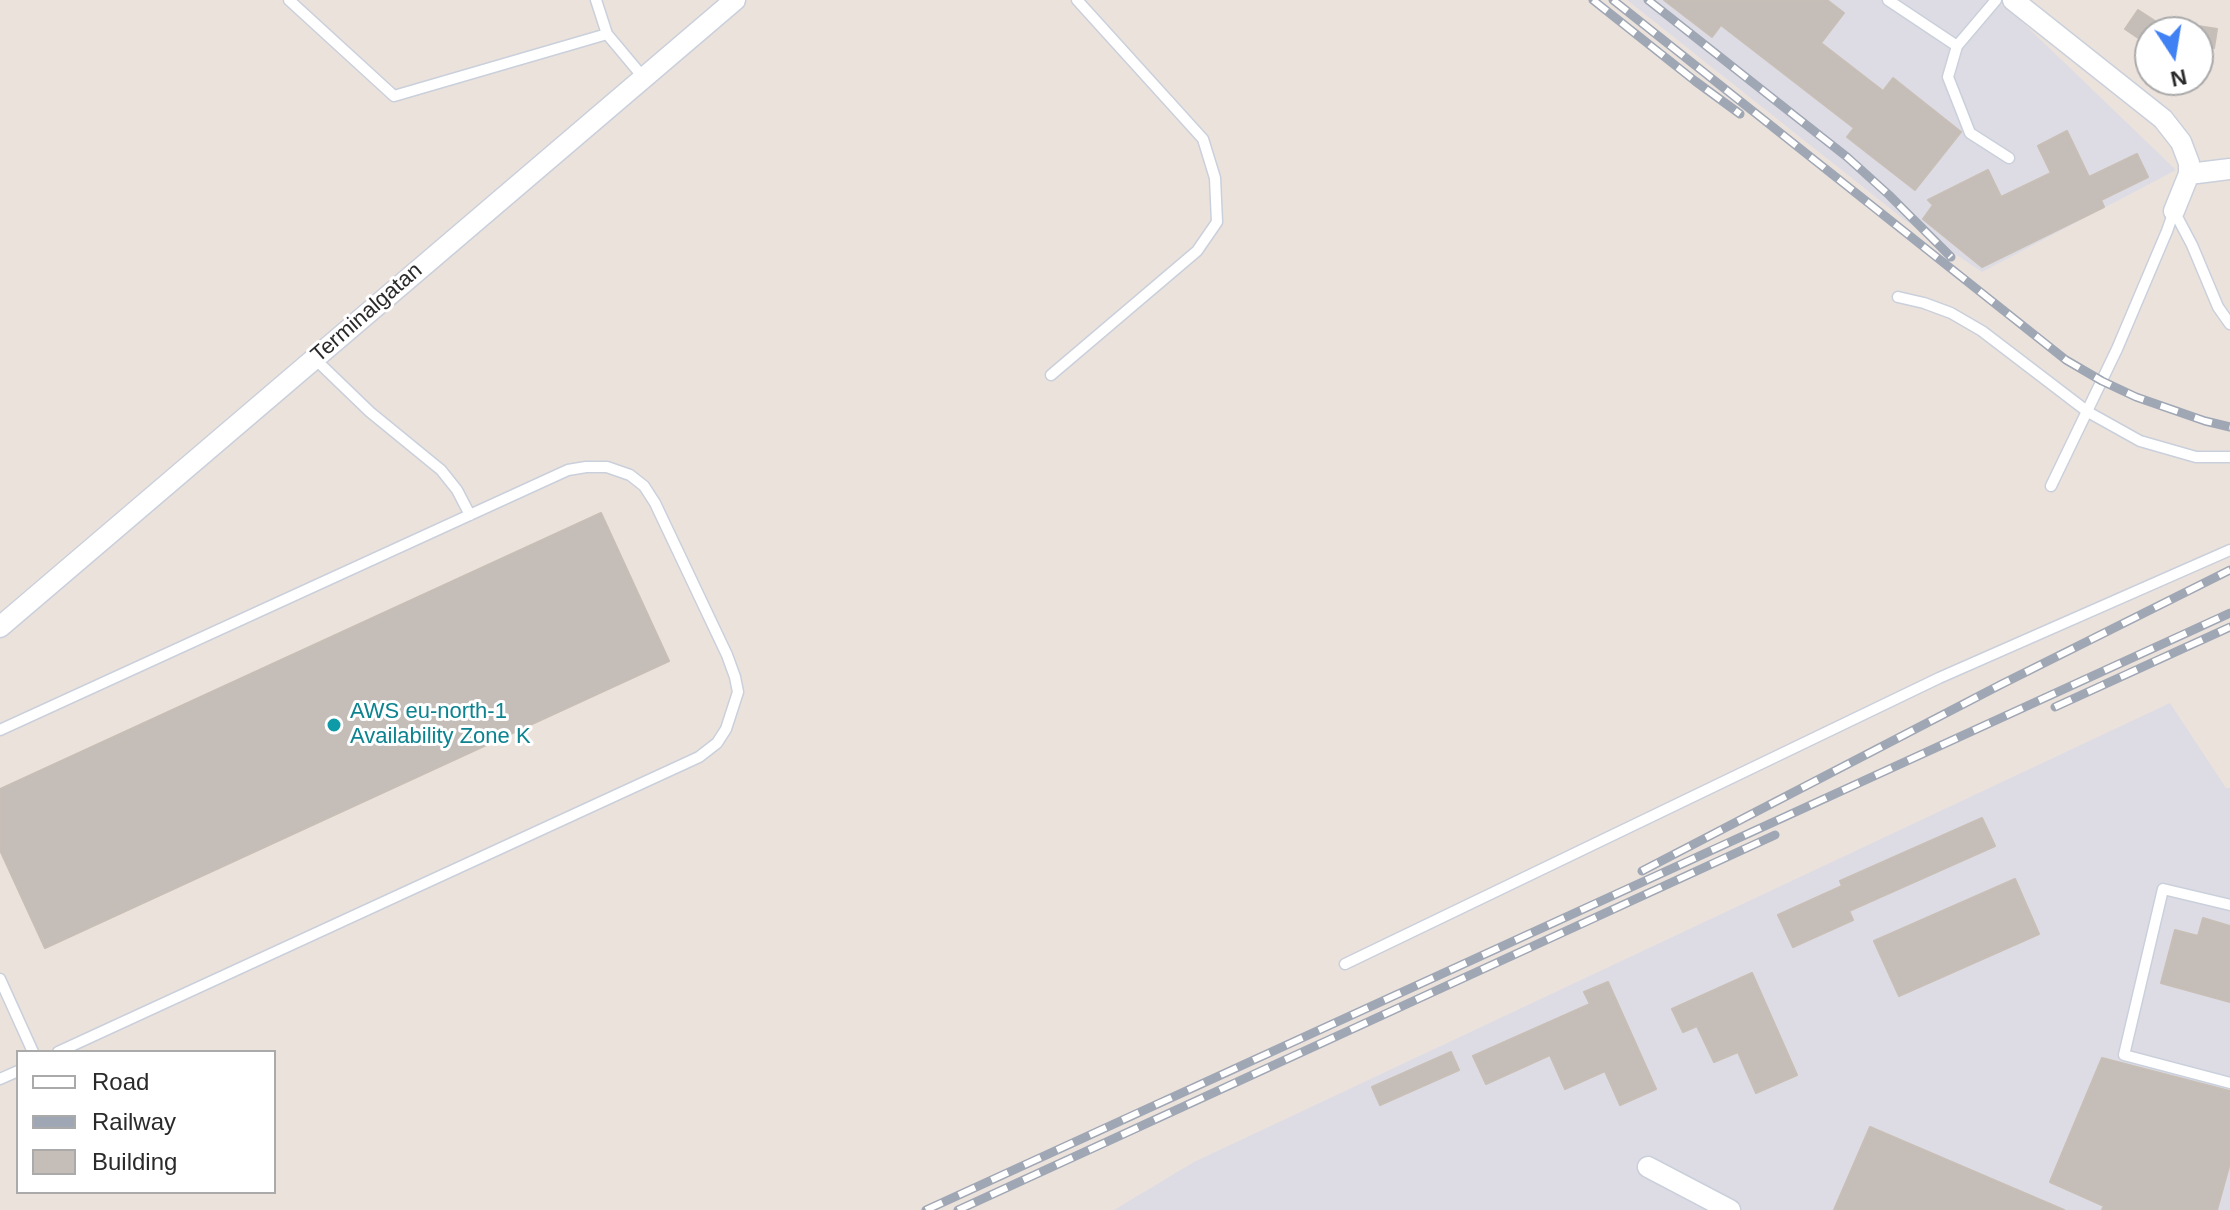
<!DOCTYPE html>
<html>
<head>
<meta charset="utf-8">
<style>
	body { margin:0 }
	#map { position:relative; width:2230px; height:1210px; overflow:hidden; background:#ebe2dc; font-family:Helvetica,sans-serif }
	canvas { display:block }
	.legend { position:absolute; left:16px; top:1050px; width:260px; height:144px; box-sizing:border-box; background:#fff; border:2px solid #aaa; margin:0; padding:10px 14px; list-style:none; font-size:24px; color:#2a2a2a }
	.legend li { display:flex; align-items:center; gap:16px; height:40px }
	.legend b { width:40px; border:2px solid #aaa }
	.north { position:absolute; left:2134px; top:16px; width:80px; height:80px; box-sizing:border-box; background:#fff; border:2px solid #aaa; border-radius:50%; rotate:168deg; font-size:22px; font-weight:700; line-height:32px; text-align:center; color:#2a2a2a }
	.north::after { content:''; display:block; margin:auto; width:28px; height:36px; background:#4081f4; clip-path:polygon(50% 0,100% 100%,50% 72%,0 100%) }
</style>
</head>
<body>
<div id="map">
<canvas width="2230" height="1210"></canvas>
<ul class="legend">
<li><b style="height:10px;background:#fff"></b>Road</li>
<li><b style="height:10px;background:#9fa6b4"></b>Railway</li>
<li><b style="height:22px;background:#c4bdb8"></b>Building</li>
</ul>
<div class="north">N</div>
</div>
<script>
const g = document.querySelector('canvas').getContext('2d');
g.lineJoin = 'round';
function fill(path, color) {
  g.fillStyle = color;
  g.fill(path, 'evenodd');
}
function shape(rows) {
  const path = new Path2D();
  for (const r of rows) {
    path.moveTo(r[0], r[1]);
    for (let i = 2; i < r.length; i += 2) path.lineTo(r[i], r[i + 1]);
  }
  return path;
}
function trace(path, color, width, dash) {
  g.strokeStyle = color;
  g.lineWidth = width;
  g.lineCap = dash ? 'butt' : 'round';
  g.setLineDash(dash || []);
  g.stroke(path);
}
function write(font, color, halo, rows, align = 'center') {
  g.font = font + ' Helvetica,sans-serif';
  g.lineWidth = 6;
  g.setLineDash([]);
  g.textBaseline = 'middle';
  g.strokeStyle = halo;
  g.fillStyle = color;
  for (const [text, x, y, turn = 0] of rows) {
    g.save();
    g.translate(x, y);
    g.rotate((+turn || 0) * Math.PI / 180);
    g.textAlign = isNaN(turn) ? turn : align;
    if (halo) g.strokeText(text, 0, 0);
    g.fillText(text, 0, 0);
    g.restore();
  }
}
const industrial = shape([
	[1627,0,1995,0,2015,15,2176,170,1982,272,1906,221],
	[2170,703,2226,788,2230,788,2230,1210,1114,1210,1194,1162]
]);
const building = shape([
	[1664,0,1827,0,1844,13,1821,43,1883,91,1893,78,1961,132,1915,190,1847,137,1854,128,1721,25,1712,37,1664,0],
	[2138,10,2172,32,2150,32,2150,46,2125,29,2138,10],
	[2198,26,2217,29,2214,48,2198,46,2198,26],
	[2067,131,2089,177,2137,154,2148,177,2101,200,2104,207,1982,267,1923,219,1933,205,1928,200,1988,170,2001,197,2051,173,2038,146,2067,131],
	[601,513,669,661,45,948,0,850,0,789,601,513],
	[1982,818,1995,846,1849,911,1853,920,1793,947,1778,915,1842,886,1840,881,1982,818],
	[2015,879,2039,934,1899,996,1874,941,2015,879],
	[2203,918,2230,926,2230,1002,2161,983,2175,930,2198,936,2203,918],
	[1752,973,1797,1075,1756,1093,1738,1052,1714,1062,1697,1026,1683,1032,1672,1009,1752,973],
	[1608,982,1656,1089,1620,1105,1605,1071,1565,1089,1550,1055,1486,1084,1473,1056,1590,1004,1584,992,1608,982],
	[1451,1052,1459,1070,1380,1105,1372,1087,1451,1052],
	[2102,1058,2230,1091,2230,1163,2217,1210,2102,1210,2104,1206,2050,1182,2102,1058],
	[1870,1127,2064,1210,1834,1210,1870,1127]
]);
const service = shape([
	[289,0,394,96,607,34],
	[596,0,607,34,643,77],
	[1888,0,1957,46],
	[1996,0,1957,46,1948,77,1970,133,2009,158],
	[2174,211,2192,245,2218,307,2230,324],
	[1898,297,1924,303,1951,313,1982,331,2088,412,2140,441,2196,457,2230,457],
	[315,359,370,412,441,470,457,490,470,515],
	[1051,375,1197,251,1217,222,1215,178,1203,139,1077,0],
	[2051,486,2117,349,2167,231,2174,211],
	[0,730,568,470,586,467,607,467,630,475,644,486,655,503,727,655,735,677,738,692,726,729,717,743,699,757,58,1052],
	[2230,905,2163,889,2124,1055,2230,1083],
	[1345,964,1939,678,2230,550],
	[0,979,33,1052],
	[0,1079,18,1071]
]);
const minor = shape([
	[2013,0,2163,119,2181,142,2189,163,2189,174],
	[2174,211,2189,174,2230,169],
	[0,627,735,0],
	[1648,1167,1730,1210]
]);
const rail = shape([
	[1593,0,1695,81,1740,114],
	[1613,0,2066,360,2102,381,2136,397,2205,421,2230,427],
	[1648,0,1847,157,1889,195,1951,257],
	[2055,707,2230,627],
	[1642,871,2002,684,2230,570],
	[926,1210,2230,613],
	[958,1210,1775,835]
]);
const markers = [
	[334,725,8,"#0f9aa8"]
];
const streetNames = [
	["Terminalgatan",367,313,-41]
];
const cultureNames = [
	["AWS eu-north-1",350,712],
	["Availability Zone K",350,737]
];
fill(industrial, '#dddce4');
fill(building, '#c4bdb8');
trace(building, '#c7beb6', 2);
trace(service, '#cad0db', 13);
trace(minor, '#cad0db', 23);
trace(service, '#fff', 10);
trace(minor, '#fff', 20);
trace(rail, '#9fa6b4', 9);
trace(rail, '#fff', 6, [18]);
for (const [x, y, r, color] of markers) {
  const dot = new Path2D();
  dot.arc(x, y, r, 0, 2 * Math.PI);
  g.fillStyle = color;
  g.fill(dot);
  trace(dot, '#fff', 3);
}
write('22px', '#2a2a2a', '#fff', streetNames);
write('22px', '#0d838f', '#fff', cultureNames, 'left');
</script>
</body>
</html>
